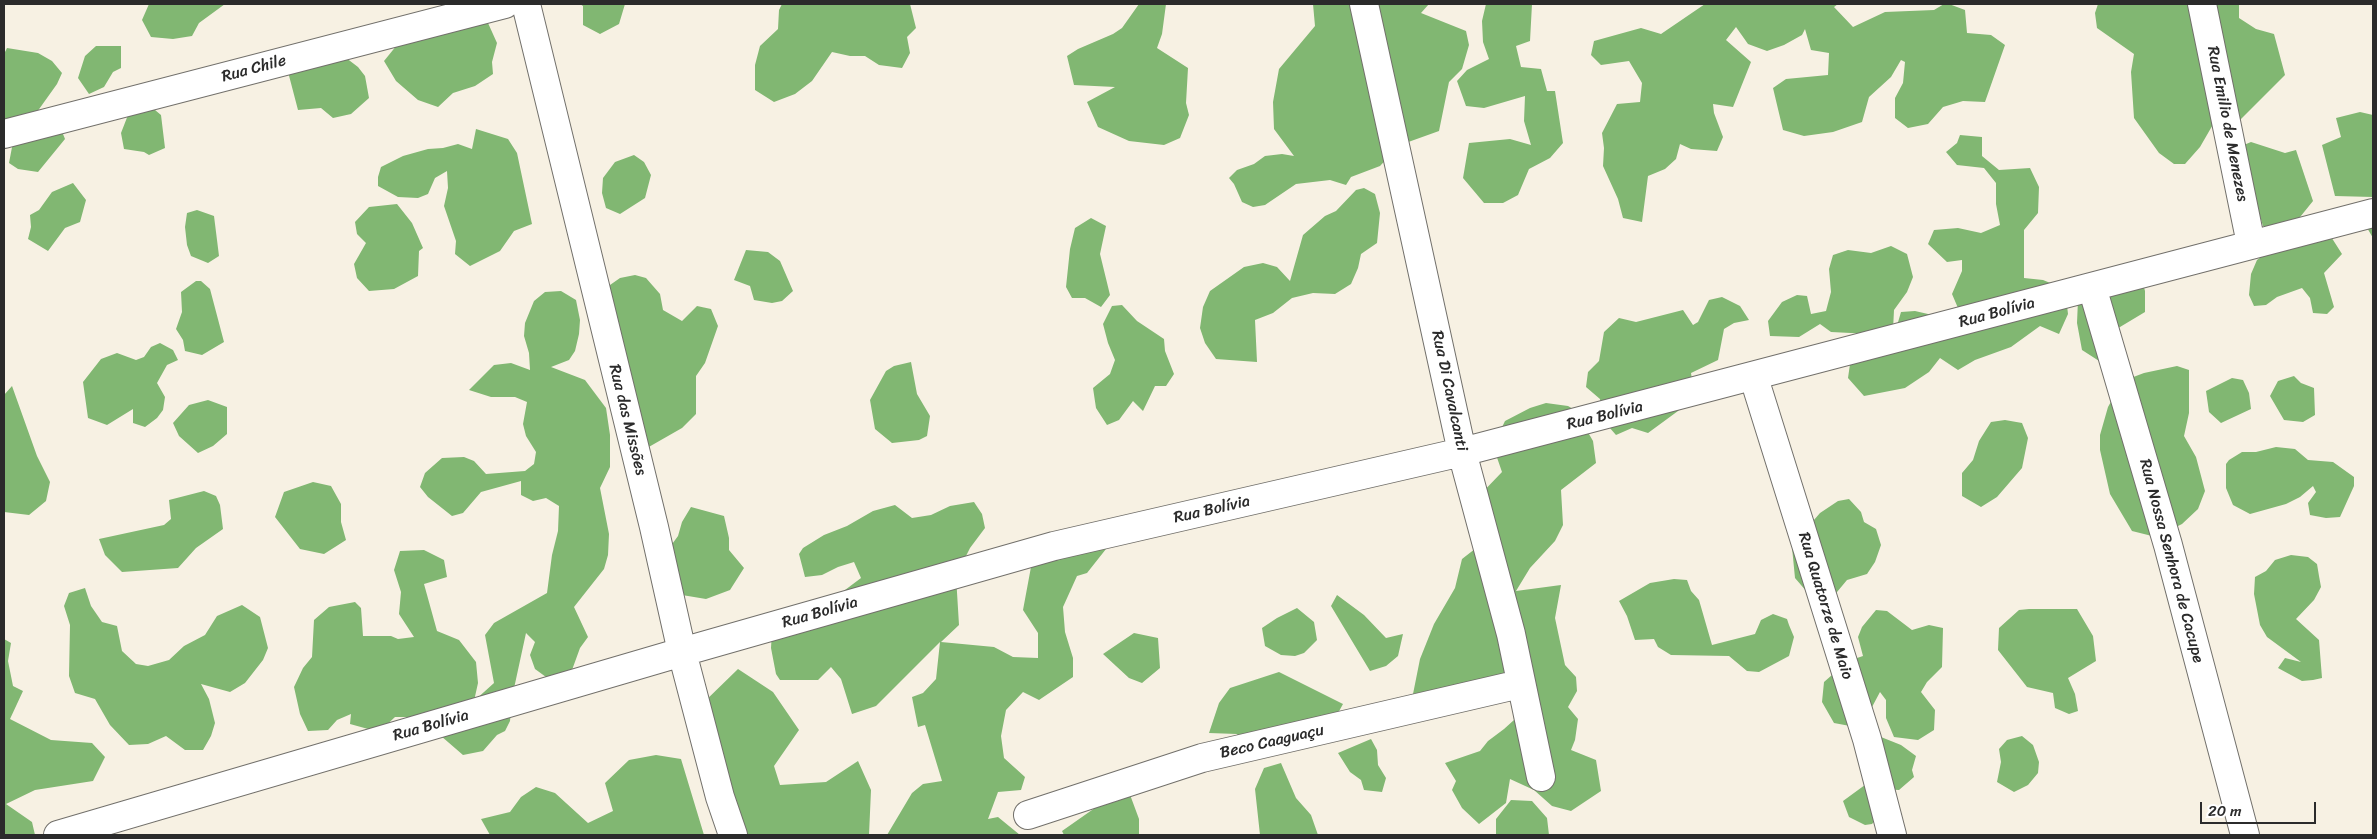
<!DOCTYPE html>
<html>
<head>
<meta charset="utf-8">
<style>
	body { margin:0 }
	#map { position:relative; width:2377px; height:839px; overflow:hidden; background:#f7f1e3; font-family:Sriracha,sans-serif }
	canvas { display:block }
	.frame { position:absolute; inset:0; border:5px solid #2b2b2b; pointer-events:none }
	.scale { position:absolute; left:2200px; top:802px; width:116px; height:22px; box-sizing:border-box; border:2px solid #2b2b2b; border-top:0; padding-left:6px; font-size:15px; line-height:18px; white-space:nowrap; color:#2b2b2b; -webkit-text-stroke:4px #fff; paint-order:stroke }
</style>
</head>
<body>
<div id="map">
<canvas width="2377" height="839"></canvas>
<div class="frame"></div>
<div class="scale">20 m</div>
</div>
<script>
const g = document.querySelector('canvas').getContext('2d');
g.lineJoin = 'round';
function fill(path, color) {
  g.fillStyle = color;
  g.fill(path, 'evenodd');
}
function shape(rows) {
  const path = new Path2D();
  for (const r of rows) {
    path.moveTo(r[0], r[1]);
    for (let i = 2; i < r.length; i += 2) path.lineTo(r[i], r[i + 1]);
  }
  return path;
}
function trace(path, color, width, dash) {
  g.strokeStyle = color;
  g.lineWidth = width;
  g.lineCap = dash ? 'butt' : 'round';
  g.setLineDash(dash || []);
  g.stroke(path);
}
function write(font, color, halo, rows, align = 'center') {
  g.font = font + ' Sriracha,sans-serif';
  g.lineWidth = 4;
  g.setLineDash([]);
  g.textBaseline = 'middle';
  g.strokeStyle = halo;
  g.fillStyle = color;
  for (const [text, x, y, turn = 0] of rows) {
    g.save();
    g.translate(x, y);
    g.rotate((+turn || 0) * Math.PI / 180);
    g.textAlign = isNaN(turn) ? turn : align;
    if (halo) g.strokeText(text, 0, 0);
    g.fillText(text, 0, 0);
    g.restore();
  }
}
const forest = shape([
	[149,4,225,4,199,23,192,36,173,39,151,37,142,20],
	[580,4,625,4,619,24,600,34,583,25,583,6],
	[782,4,910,4,916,28,907,37,910,53,902,68,879,65,865,56,850,56,832,52,812,81,795,94,774,102,755,90,755,65,760,46,778,29,779,10],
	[1139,4,1166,4,1162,34,1157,48,1188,68,1186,103,1189,115,1180,138,1164,145,1129,141,1098,127,1087,102,1115,87,1074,85,1067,56,1078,49,1113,34,1122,28],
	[1313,4,1429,4,1421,13,1466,31,1469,45,1462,69,1449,82,1439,131,1400,145,1380,166,1351,177,1346,185,1330,180,1296,184,1265,205,1253,207,1242,202,1234,184,1229,178,1237,170,1254,164,1265,156,1282,154,1294,156,1274,129,1273,102,1279,69,1315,26],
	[1486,4,1532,4,1530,41,1516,46,1521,67,1541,69,1547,91,1555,91,1563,143,1550,158,1529,169,1518,195,1503,203,1484,203,1463,178,1469,143,1510,139,1531,145,1524,121,1525,96,1484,108,1466,106,1457,81,1467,70,1489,59,1483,42,1482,21],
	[1705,4,1838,4,1834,7,1853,27,1885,12,1934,10,1944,4,1949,4,1965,10,1967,33,1991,35,2005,45,1985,102,1963,101,1943,107,1928,124,1908,128,1895,118,1895,98,1903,83,1905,62,1901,60,1891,77,1869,97,1862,122,1833,132,1804,136,1783,130,1773,88,1786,79,1828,75,1829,53,1811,50,1805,29,1802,35,1784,45,1767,51,1748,44,1736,27,1726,40,1751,62,1733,107,1713,104,1714,113,1723,137,1717,151,1691,149,1680,144,1676,159,1665,169,1648,176,1642,222,1623,218,1618,199,1603,166,1604,148,1602,133,1617,104,1640,102,1642,83,1629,61,1601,65,1591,55,1594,41,1641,28,1661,34],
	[2098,4,2239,4,2239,18,2256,29,2274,34,2285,75,2237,123,2215,121,2200,147,2185,164,2174,164,2159,153,2134,118,2131,72,2134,54,2097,28,2095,13],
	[460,16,488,23,497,43,492,62,493,74,475,86,453,93,438,107,418,100,396,81,384,61,397,45],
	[96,46,121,46,121,68,113,72,104,87,89,94,78,78,85,56],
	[7,48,38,53,52,61,62,73,57,84,32,119,61,129,65,139,38,172,18,169,9,163,13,142,4,126,4,54],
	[333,48,358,67,365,76,369,98,351,114,333,118,321,108,298,110,287,68],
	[149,105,161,115,165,148,149,155,144,152,124,149,121,133,128,115],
	[2360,112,2373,115,2373,238,2366,226,2373,197,2335,196,2322,145,2341,137,2336,118],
	[476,129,508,139,517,153,532,224,514,231,500,251,470,266,455,254,456,241,444,206,448,188,447,171,435,178,428,194,418,198,398,197,378,186,378,177,381,167,403,156,428,149,443,148,458,144,472,149],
	[1960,135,1982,137,1982,156,1999,170,2030,168,2039,187,2038,213,2024,230,2024,278,2043,280,2065,289,2068,314,2059,334,2040,326,2011,347,1975,360,1958,370,1940,358,1929,372,1905,388,1864,396,1848,378,1850,364,1894,336,1901,312,1915,311,1941,317,1958,308,1952,294,1962,271,1962,260,1947,262,1928,244,1934,230,1958,228,1981,233,2000,225,1996,204,1996,183,1984,168,1957,165,1946,152,1957,143],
	[2251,142,2285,153,2296,150,2313,201,2292,227,2263,226,2239,147],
	[634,155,644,162,651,175,645,198,620,214,606,208,602,193,603,178,615,162],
	[73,183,86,200,80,222,65,228,48,251,28,239,31,227,30,215,39,210,52,192],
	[1364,188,1375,194,1380,213,1377,243,1361,254,1358,268,1351,284,1335,294,1313,293,1292,298,1273,313,1255,320,1257,362,1216,359,1205,343,1200,328,1203,307,1210,291,1244,267,1263,263,1277,267,1290,281,1303,235,1325,216,1336,211,1356,190],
	[397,204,412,223,423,248,419,251,418,276,394,289,369,291,357,278,354,264,366,243,357,234,355,222,369,207],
	[197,210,214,216,219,256,208,263,191,256,187,245,185,227,187,213],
	[1091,218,1106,226,1100,254,1110,295,1101,307,1085,298,1072,298,1066,287,1070,249,1075,228],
	[2312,230,2328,232,2342,254,2324,273,2334,307,2327,314,2313,313,2310,298,2302,288,2277,297,2266,305,2254,306,2249,295,2251,274,2257,260,2276,246,2297,248],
	[1891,246,1907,254,1913,277,1907,292,1894,310,1893,330,1871,334,1831,332,1820,324,1799,337,1770,336,1768,321,1782,302,1797,295,1807,296,1811,314,1826,311,1831,292,1829,269,1833,255,1848,250,1871,253],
	[746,250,768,252,780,261,793,291,782,301,772,303,754,300,750,286,734,280],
	[635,275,646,278,660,294,663,310,682,321,697,306,711,309,718,326,705,363,696,376,696,414,682,428,647,448,605,301,610,285,620,278],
	[2142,280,2145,291,2145,312,2115,330,2110,368,2082,350,2077,323,2078,300],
	[196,281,201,281,210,289,224,342,202,355,185,351,183,340,176,329,182,312,181,292],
	[561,291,576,300,580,320,579,334,575,351,569,360,551,367,585,380,606,408,610,435,610,467,600,488,609,534,608,555,604,569,574,607,588,637,580,648,572,670,557,685,535,669,530,655,535,642,526,633,513,693,510,721,505,731,497,735,483,751,463,755,441,736,411,717,395,717,379,732,350,724,351,714,337,720,328,730,308,731,300,714,294,687,303,668,312,657,314,620,329,607,355,602,361,608,363,636,391,636,398,639,414,637,399,614,401,592,394,570,400,551,424,550,444,560,447,577,424,584,437,631,459,640,476,662,478,683,474,701,494,683,485,635,494,623,547,593,552,555,558,531,559,506,546,498,533,501,521,495,521,481,481,492,463,513,452,516,428,497,420,487,425,473,442,458,464,457,474,461,486,474,525,471,534,464,536,452,526,436,523,424,527,402,515,397,491,397,469,390,494,365,511,363,530,370,529,353,524,336,525,323,534,301,545,292],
	[1722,297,1740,306,1749,320,1734,323,1724,329,1718,360,1691,373,1694,393,1678,411,1648,433,1632,428,1616,435,1602,419,1600,399,1586,387,1588,372,1599,361,1604,332,1619,318,1636,322,1683,310,1693,325,1698,322,1709,300],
	[1122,305,1137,321,1164,339,1165,351,1174,374,1166,386,1155,386,1143,411,1133,401,1119,420,1107,425,1096,408,1093,388,1110,374,1115,360,1108,343,1103,324,1112,306],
	[160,343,173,350,178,360,167,365,157,383,165,397,163,410,157,418,145,427,133,423,133,409,107,425,88,418,83,382,101,359,117,353,136,360,144,357,151,347],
	[911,362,917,394,930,416,927,436,919,440,892,443,875,429,870,400,886,371,894,366],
	[2177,366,2189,370,2189,413,2184,436,2196,457,2205,491,2198,509,2182,524,2156,537,2132,531,2110,494,2100,450,2100,435,2108,407,2118,389,2128,379,2144,373],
	[2294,376,2301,383,2314,388,2315,415,2303,422,2284,420,2270,396,2278,381],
	[2232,378,2243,380,2249,393,2251,409,2221,423,2209,412,2206,391],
	[12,386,37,456,50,482,46,501,29,515,4,512,4,395],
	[208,400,227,407,227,434,213,446,198,453,179,436,173,423,189,405],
	[1546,403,1568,406,1575,410,1593,441,1596,463,1561,490,1563,525,1555,541,1530,568,1516,591,1561,585,1555,618,1565,665,1576,677,1577,691,1568,707,1578,719,1575,740,1571,750,1596,760,1601,791,1571,811,1552,806,1534,790,1510,779,1506,803,1479,824,1462,808,1452,790,1456,781,1445,763,1480,751,1488,741,1504,729,1514,720,1512,702,1448,687,1413,694,1420,659,1434,624,1455,588,1462,559,1480,545,1477,498,1502,472,1493,446,1505,421,1530,408],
	[2005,420,2022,423,2028,438,2022,468,1997,497,1981,507,1962,496,1962,473,1973,460,1979,441,1991,422],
	[2276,447,2295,449,2308,460,2333,462,2354,477,2354,486,2340,517,2326,518,2310,515,2308,503,2316,492,2313,486,2300,497,2286,504,2250,514,2233,505,2226,488,2226,464,2229,460,2242,452,2256,452],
	[313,482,331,486,341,504,341,522,346,540,324,554,300,549,275,517,284,492],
	[204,491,216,496,220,505,223,529,196,548,178,568,122,572,105,555,99,539,164,525,171,519,169,500],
	[1849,499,1861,512,1864,522,1876,529,1881,545,1875,562,1867,574,1847,580,1832,598,1807,592,1795,578,1791,537,1807,528,1820,513,1838,501],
	[974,502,982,514,985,528,970,548,956,576,959,625,941,642,994,647,1013,657,1038,658,1038,633,1023,610,1031,567,1055,547,1106,549,1087,573,1077,576,1063,607,1065,632,1073,658,1073,677,1039,700,1023,692,1006,710,1001,736,1004,758,1025,777,1021,790,998,792,988,819,998,817,1020,835,887,835,912,793,923,784,942,781,925,725,918,727,912,697,923,693,936,679,940,642,876,706,852,714,841,679,831,667,818,680,780,680,776,674,771,648,772,631,841,603,845,590,861,578,854,562,838,567,822,575,805,577,799,554,803,548,824,535,847,526,873,511,895,505,912,518,931,515,950,506],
	[691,507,724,516,729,538,729,550,744,568,730,590,706,599,682,595,667,551,678,536,682,522],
	[2291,555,2308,557,2317,564,2319,576,2321,587,2314,600,2296,619,2319,640,2322,678,2313,680,2302,681,2278,668,2285,658,2301,662,2267,637,2260,625,2254,594,2255,577,2266,571,2275,560],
	[1674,579,1687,580,1691,591,1699,600,1712,645,1755,634,1761,620,1773,614,1787,619,1789,625,1794,637,1789,656,1759,672,1747,671,1729,656,1671,655,1658,647,1654,639,1635,640,1627,616,1619,601,1650,583],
	[85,588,91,606,102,622,117,626,122,651,136,664,148,666,169,660,184,646,205,635,217,616,242,605,260,617,268,648,263,660,245,683,230,692,201,684,209,699,215,723,211,736,203,750,185,750,166,736,148,744,129,745,110,725,95,699,75,693,69,676,70,625,64,606,69,593],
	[1337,595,1364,615,1386,638,1403,634,1398,656,1386,666,1370,671,1331,606],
	[1297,608,1314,622,1317,640,1304,653,1295,656,1281,655,1265,646,1262,628,1277,618],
	[2029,609,2077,609,2093,636,2096,661,2068,678,2075,694,2078,711,2069,714,2055,708,2053,693,2027,687,1998,650,1999,628,2019,610],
	[1876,610,1887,611,1912,630,1929,625,1943,628,1942,667,1927,682,1921,692,1935,710,1934,730,1918,740,1894,737,1886,718,1886,700,1880,692,1864,722,1850,726,1834,723,1822,702,1824,682,1848,661,1863,656,1858,637,1862,627],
	[1134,633,1158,638,1160,668,1142,683,1129,678,1103,654],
	[4,639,11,643,8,661,13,686,23,691,10,719,51,740,92,743,105,757,93,781,35,790,6,804,32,822,35,835,4,835],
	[738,669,773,692,799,730,774,766,780,785,826,782,858,761,871,790,869,835,733,835,700,706],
	[1279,672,1343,704,1332,724,1242,744,1237,734,1209,733,1219,703,1230,688],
	[1866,731,1901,745,1916,756,1912,770,1914,777,1899,790,1881,789,1886,808,1872,824,1865,825,1849,817,1843,801,1869,782],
	[2022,736,2033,745,2039,762,2038,773,2028,785,2014,792,1997,782,2001,762,1999,749,2007,740],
	[1371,739,1377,750,1378,765,1386,778,1382,792,1364,790,1361,780,1350,772,1338,753],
	[656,755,681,759,704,835,490,835,481,819,510,812,521,797,536,787,555,793,588,823,613,811,605,783,629,760],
	[1281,763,1296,798,1311,815,1318,835,1260,835,1255,789,1264,768],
	[1129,792,1139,819,1139,835,1064,835,1062,831,1102,803],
	[1511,800,1532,801,1547,818,1549,835,1496,835,1496,819]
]);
const minor = shape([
	[526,4,654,527,682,652,720,797,733,835],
	[1364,4,1462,452,1511,634,1541,777],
	[2202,4,2251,244],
	[4,134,505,4],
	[2092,287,2168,545,2245,835],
	[1754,378,1867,739,1892,835],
	[1028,815,1202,758,1520,684],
	[58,835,682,652,1054,546,1462,452,2373,213]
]);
const streetNames = [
	["Rua Chile",254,69,-15],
	["Rua Emilio de Menezes",2227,124,79],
	["Rua Bolívia",1997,313,-15],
	["Rua Di Cavalcanti",1449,391,78],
	["Rua Bolívia",1605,416,-14],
	["Rua das Missões",627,420,76],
	["Rua Bolívia",1212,510,-13],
	["Rua Nossa Senhora de Cacupe",2171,561,75],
	["Rua Quatorze de Maio",1825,606,73],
	["Rua Bolívia",820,613,-16],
	["Rua Bolívia",431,726,-16],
	["Beco Caaguaçu",1272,742,-13]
];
fill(forest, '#81b772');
trace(minor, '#72706b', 30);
trace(minor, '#fff', 28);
write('16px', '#2b2b2b', '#fff', streetNames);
</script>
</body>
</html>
